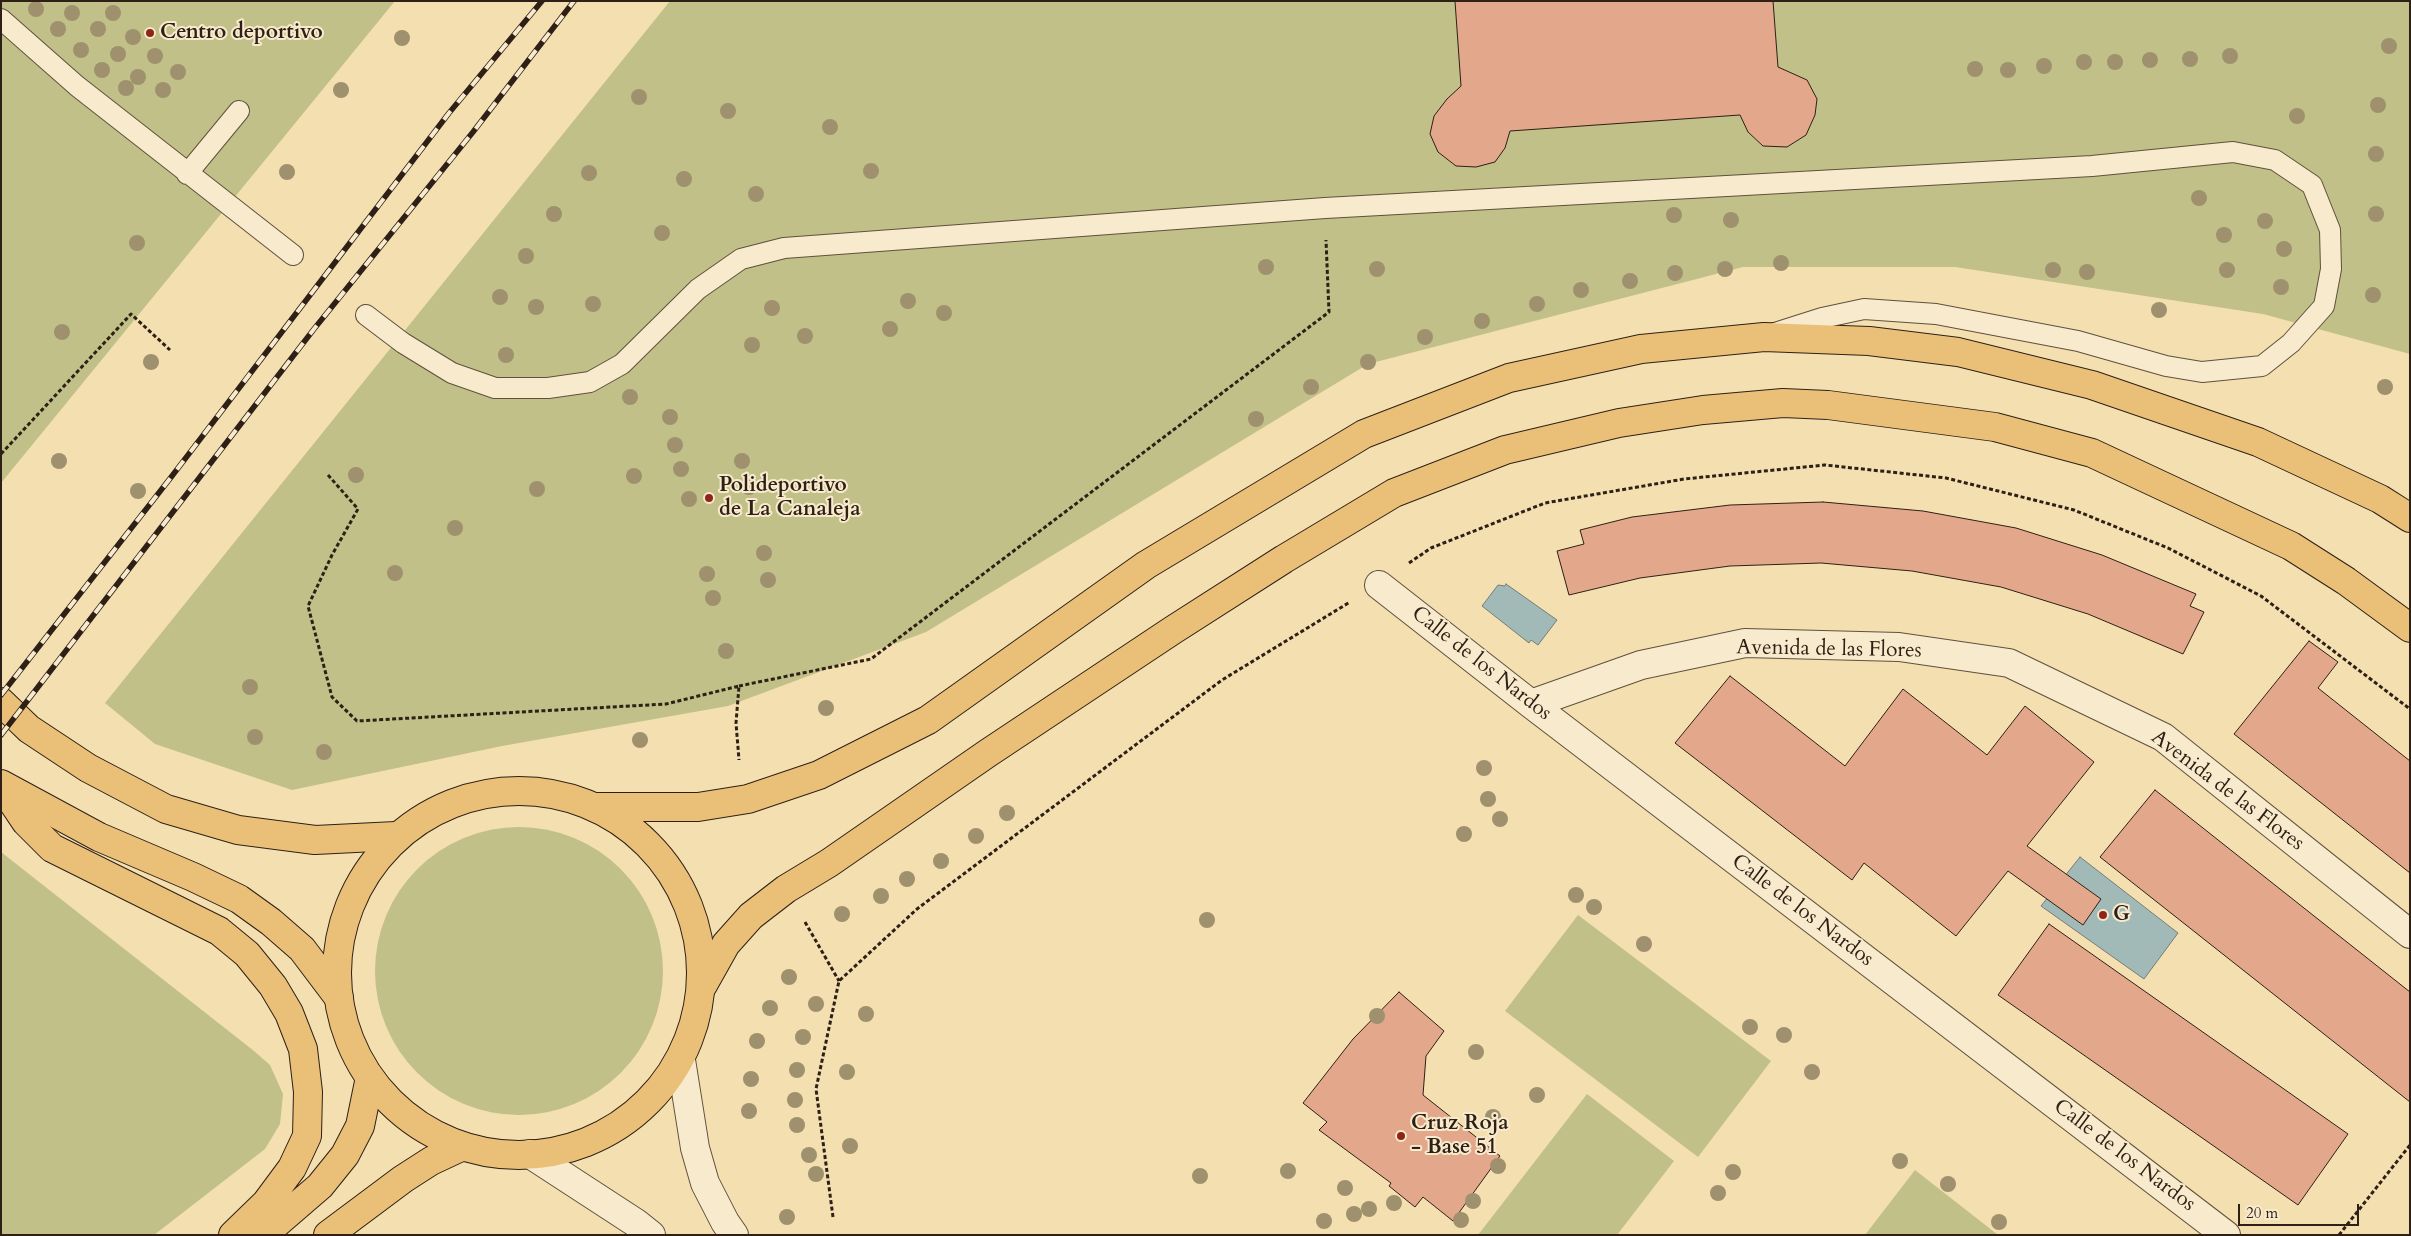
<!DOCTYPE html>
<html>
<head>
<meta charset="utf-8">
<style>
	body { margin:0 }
	#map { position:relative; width:2411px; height:1236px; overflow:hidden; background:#f4dfb1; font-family:Cardo,serif }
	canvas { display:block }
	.frame { position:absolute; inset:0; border:2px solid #2e2016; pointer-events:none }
	.scale { position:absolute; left:2238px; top:1204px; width:121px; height:22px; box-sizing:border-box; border:2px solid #2e2016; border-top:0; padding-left:6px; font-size:15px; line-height:18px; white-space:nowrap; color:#2e2016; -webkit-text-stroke:4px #f8eacc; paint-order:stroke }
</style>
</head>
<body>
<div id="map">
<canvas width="2411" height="1236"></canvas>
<div class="frame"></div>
<div class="scale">20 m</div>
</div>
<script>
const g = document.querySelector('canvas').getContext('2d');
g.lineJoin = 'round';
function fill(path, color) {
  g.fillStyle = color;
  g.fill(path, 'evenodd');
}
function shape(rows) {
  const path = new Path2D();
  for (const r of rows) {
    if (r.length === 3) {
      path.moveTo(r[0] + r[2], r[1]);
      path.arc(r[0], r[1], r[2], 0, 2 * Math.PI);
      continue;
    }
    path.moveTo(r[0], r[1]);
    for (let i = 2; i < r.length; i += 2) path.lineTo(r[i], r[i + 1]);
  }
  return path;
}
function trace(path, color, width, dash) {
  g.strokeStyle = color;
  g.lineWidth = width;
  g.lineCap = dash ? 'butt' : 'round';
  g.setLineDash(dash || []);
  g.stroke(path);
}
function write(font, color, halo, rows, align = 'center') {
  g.font = font + ' Cardo,serif';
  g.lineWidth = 4;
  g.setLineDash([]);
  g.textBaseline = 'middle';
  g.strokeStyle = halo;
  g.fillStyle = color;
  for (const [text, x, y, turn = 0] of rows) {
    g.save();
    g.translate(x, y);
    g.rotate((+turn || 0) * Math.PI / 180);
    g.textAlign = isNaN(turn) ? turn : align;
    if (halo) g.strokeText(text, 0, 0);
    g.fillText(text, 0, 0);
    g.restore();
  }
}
const green = shape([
	[1,1,395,1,1,483],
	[670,1,2410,1,2410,354,2263,314,1955,267,1743,267,1368,364,926,632,728,706,502,746,292,790,155,744,105,703],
	[519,971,144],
	[1,852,254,1051,270,1065,283,1094,280,1124,265,1149,154,1235,1,1235],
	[1578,915,1771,1061,1698,1157,1505,1011],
	[1587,1094,1674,1161,1617,1235,1478,1235],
	[1915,1170,1998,1235,1865,1235]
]);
const water = shape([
	[1506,584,1557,620,1538,645,1531,640,1529,643,1482,606,1498,585,1505,586,1506,584],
	[2080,857,2178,933,2144,979,2041,906,2080,857]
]);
const building = shape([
	[1455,1,1773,1,1778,67,1807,80,1817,99,1815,115,1806,135,1787,147,1763,146,1748,132,1740,115,1510,131,1505,148,1495,162,1476,167,1456,166,1438,152,1430,134,1434,116,1447,99,1461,86,1455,1],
	[1823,502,1923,511,2016,528,2102,555,2196,594,2190,606,2204,612,2183,654,2088,614,2001,587,1912,571,1821,563,1730,566,1640,578,1569,595,1557,551,1584,544,1580,530,1632,517,1730,505,1823,502],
	[2309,641,2338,662,2318,688,2410,761,2410,873,2234,734,2309,641],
	[1730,676,1845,766,1903,689,1987,755,2025,706,2094,762,2027,846,2101,899,2083,925,2008,871,1956,936,1864,863,1852,880,1675,743,1730,676],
	[2155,790,2410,992,2410,1102,2100,857,2155,790],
	[2049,924,2348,1134,2298,1205,1998,995,2049,924],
	[1399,992,1444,1031,1426,1056,1423,1095,1500,1156,1453,1221,1423,1197,1415,1207,1389,1186,1391,1183,1319,1130,1327,1122,1303,1103,1353,1039,1399,992]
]);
const path = shape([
	[1,454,131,314,170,350],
	[328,475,358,509,332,555,308,606,332,697,357,721,666,704,739,686,736,723,739,760],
	[1409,563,1431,548,1545,503,1684,479,1825,465,1946,478,2074,510,2168,548,2261,596,2410,709],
	[739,686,871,659,1329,312,1326,240],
	[805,922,839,981],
	[833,1217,816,1089,839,981,917,909,1222,680,1350,602],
	[2339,1235,2410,1145]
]);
const service = shape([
	[1,19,77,86,293,255],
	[187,174,239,111],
	[366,315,403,343,452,373,495,388,548,388,590,382,622,364,698,289,741,259,784,248,1325,208,2092,166,2233,152,2275,160,2312,185,2330,230,2331,269,2324,306,2291,343,2262,366,2202,372,2166,366,2078,341,1936,314,1864,309,1822,318,1775,333]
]);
const minor = shape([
	[1379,585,1531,704,2226,1235],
	[1531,704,1641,665,1745,643,1899,647,2009,663,2163,737,2410,934]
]);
const tertiary = shape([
	[681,1060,695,1148,705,1183,725,1222,734,1235],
	[530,1154,636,1223,651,1235]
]);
const primary = shape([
	[1,785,26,822,52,848,219,931,247,954,273,986,289,1013,303,1049,308,1092,307,1136,292,1168,266,1203,233,1235],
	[519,973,182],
	[263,1235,320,1186,345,1155,360,1126,369,1082],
	[328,1235,403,1179,431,1161,463,1146]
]);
const trunk = shape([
	[596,807,698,807,748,799,819,775,928,720,1146,565,1364,434,1509,378,1641,349,1764,337,1869,341,1958,352,2092,385,2258,442,2380,499,2410,518],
	[703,985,726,944,751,916,786,889,829,863,988,753,1173,630,1284,559,1394,493,1505,450,1619,423,1703,410,1783,403,1828,405,1995,427,2092,453,2291,546,2346,581,2410,628]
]);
const motorway = shape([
	[1,702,29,729,88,768,166,809,238,830,315,840,396,836],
	[1,784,99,837,193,877,239,899,271,922,302,949,339,998]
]);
const rail = shape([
	[1,695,172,476,449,113,542,1],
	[1,735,314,329,473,132,574,1]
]);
const trees = [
	[36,9],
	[72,13],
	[113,13],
	[58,29],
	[98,29],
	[133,37],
	[402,38],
	[2389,46],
	[81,50],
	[118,54],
	[155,56],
	[2230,56],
	[2190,59],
	[2150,60],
	[2084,62],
	[2115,62],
	[2044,66],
	[1975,69],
	[102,70],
	[2008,70],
	[178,72],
	[138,77],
	[126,88],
	[163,90],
	[341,90],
	[639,97],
	[2378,105],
	[728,111],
	[2297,116],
	[830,127],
	[2376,154],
	[871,171],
	[287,172],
	[589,173],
	[684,179],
	[756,194],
	[2199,198],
	[554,214],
	[2376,214],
	[1674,215],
	[1731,220],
	[2265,221],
	[662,233],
	[2224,235],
	[137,243],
	[2284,249],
	[526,256],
	[1781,263],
	[1266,267],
	[1377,269],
	[1725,269],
	[2053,270],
	[2227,270],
	[2087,272],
	[1675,273],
	[1630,281],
	[2281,287],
	[1581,290],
	[2373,295],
	[500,297],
	[908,301],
	[593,304],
	[1537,304],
	[536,307],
	[772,308],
	[2159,310],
	[944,313],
	[1482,321],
	[890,329],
	[62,332],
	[805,336],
	[1425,337],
	[752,345],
	[506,355],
	[151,362],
	[1368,362],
	[1311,387],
	[2385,387],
	[630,397],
	[670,417],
	[1256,419],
	[675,445],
	[59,461],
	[742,461],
	[681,469],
	[356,475],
	[634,476],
	[749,487],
	[537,489],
	[138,491],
	[689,499],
	[455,528],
	[764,553],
	[395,573],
	[707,574],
	[768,580],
	[713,598],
	[726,651],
	[250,687],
	[826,708],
	[255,737],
	[640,740],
	[324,752],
	[1484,768],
	[1488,799],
	[1007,813],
	[1500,819],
	[1464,834],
	[976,836],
	[941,861],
	[907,879],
	[1576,895],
	[881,896],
	[1594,907],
	[842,914],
	[1207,920],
	[1644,944],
	[789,977],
	[816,1004],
	[770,1008],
	[866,1014],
	[1377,1016],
	[1750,1027],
	[1784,1035],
	[803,1037],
	[757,1041],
	[1476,1052],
	[797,1070],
	[847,1072],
	[1812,1072],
	[751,1079],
	[1537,1095],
	[795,1100],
	[749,1111],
	[1493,1117],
	[797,1125],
	[850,1146],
	[809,1155],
	[1900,1161],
	[1498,1166],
	[1288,1171],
	[1733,1172],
	[816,1174],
	[1200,1176],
	[1948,1184],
	[1345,1188],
	[1718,1193],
	[1473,1201],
	[1394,1203],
	[1369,1209],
	[1354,1214],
	[787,1217],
	[1461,1220],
	[1324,1221],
	[1999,1222]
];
const markers = [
	[150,33,5,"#8f2418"],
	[709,498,5,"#8f2418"],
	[2103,915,5,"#8f2418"],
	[1401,1136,5,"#8f2418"]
];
const poiNames = [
	["Centro deportivo",160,33],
	["Polideportivo",719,486],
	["de La Canaleja",719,510],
	["G",2113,915],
	["Cruz Roja",1411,1124],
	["- Base 51",1411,1148]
];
const streetNames = [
	["Avenida de las Flores",1829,650,1],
	["Calle de los Nardos",1481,664,38],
	["Avenida de las Flores",2227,791,37],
	["Calle de los Nardos",1802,911,37],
	["Calle de los Nardos",2124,1156,37]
];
fill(green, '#c0c088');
fill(water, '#a1bab7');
trace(water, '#737c77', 1);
fill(building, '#e3a78c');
trace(building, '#2e2016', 1);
trace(service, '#60503d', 22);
trace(minor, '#60503d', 30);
trace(tertiary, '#60503d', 30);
trace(primary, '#2e2016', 30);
trace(trunk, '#2e2016', 30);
trace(motorway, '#2e2016', 30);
trace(path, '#2e2016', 3, [4, 2.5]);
trace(service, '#f8eacc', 20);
trace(minor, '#f8eacc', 28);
trace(tertiary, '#f8eacc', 28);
trace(primary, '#eac078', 28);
trace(trunk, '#eac078', 28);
trace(motorway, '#eac078', 28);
trace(rail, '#2e2016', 5.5);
trace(rail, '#f8eacc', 4, [11]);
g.fillStyle = '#9f906e';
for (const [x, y] of trees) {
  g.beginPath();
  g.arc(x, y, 8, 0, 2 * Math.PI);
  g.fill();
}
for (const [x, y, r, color] of markers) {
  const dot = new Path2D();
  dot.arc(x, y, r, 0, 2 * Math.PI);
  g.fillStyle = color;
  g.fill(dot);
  trace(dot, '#f8eacc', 2);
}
write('bold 21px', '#2e2016', '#f8eacc', poiNames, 'left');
write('21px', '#2e2016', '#f8eacc', streetNames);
</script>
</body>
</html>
